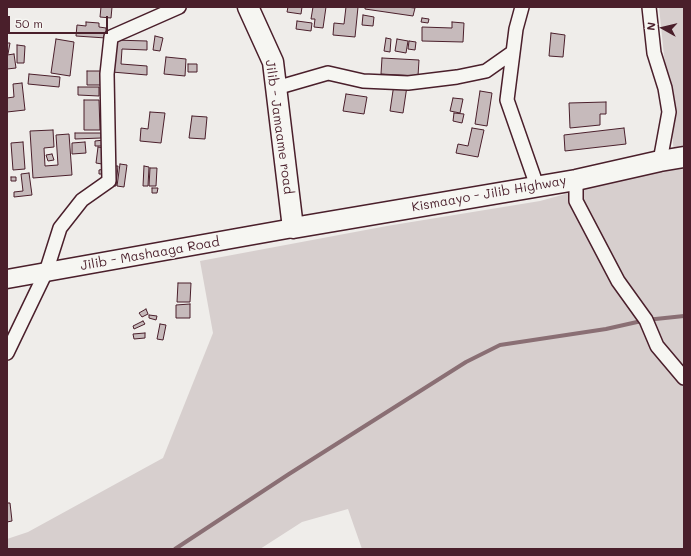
<!DOCTYPE html>
<html>
<head>
<meta charset="utf-8">
<style>
	body { margin:0 }
	#map { position:relative; width:691px; height:556px; overflow:hidden; background:#efedea; font-family:Mali,sans-serif }
	canvas { display:block }
	.frame { position:absolute; inset:0; border:8px solid #4a1f2b; pointer-events:none }
	.north { position:absolute; left:643px; top:8px; width:40px; height:40px; -webkit-text-stroke:3px #f6f6f2; paint-order:stroke; rotate:278deg; font-size:11px; font-weight:700; line-height:16px; text-align:center; color:#4a1f2b }
	.north::after { content:''; display:block; margin:auto; width:14px; height:18px; background:#4a1f2b; clip-path:polygon(50% 0,100% 100%,50% 72%,0 100%) }
	.scale { position:absolute; left:8px; top:16px; width:100px; height:18px; box-sizing:border-box; border:2px solid #4a1f2b; border-top:0; padding-left:5px; font-size:12px; line-height:14px; white-space:nowrap; color:#4a1f2b; -webkit-text-stroke:3px #f6f6f2; paint-order:stroke }
</style>
</head>
<body>
<div id="map">
<canvas width="691" height="556"></canvas>
<div class="frame"></div>
<div class="north">N</div>
<div class="scale">50 m</div>
</div>
<script>
const g = document.querySelector('canvas').getContext('2d');
g.lineJoin = 'round';
function fill(path, color) {
  g.fillStyle = color;
  g.fill(path, 'evenodd');
}
function shape(rows) {
  const path = new Path2D();
  for (const r of rows) {
    path.moveTo(r[0], r[1]);
    for (let i = 2; i < r.length; i += 2) path.lineTo(r[i], r[i + 1]);
  }
  return path;
}
function trace(path, color, width, dash) {
  g.strokeStyle = color;
  g.lineWidth = width;
  g.lineCap = dash ? 'butt' : 'round';
  g.setLineDash(dash || []);
  g.stroke(path);
}
function write(font, color, halo, rows, align = 'center') {
  g.font = font + ' Mali,sans-serif';
  g.lineWidth = 3;
  g.setLineDash([]);
  g.textBaseline = 'middle';
  g.strokeStyle = halo;
  g.fillStyle = color;
  for (const [text, x, y, turn = 0] of rows) {
    g.save();
    g.translate(x, y);
    g.rotate((+turn || 0) * Math.PI / 180);
    g.textAlign = isNaN(turn) ? turn : align;
    if (halo) g.strokeText(text, 0, 0);
    g.fillText(text, 0, 0);
    g.restore();
  }
}
const green = shape([
	[659,7,684,7,684,151,674,153],
	[684,166,684,549,362,549,348,509,302,522,260,549,7,549,7,539,28,532,163,458,213,333,200,261,387,226,540,201,642,173]
]);
const stream = shape([
	[175,549,289,474,466,362,500,345,606,329,646,320,684,316]
]);
const building = shape([
	[101,7,112,7,111,18,100,17,101,7],
	[288,7,302,7,301,14,287,12,288,7],
	[313,7,326,7,323,28,314,27,315,19,311,19,313,7],
	[346,7,358,7,355,37,333,35,334,23,344,24,346,7],
	[365,7,406,7,415,8,413,16,365,9,365,7],
	[363,15,374,17,373,26,362,25,363,15],
	[422,18,429,19,428,23,421,22,422,18],
	[297,21,312,23,311,31,296,29,297,21],
	[86,22,99,23,99,27,106,28,106,38,76,36,77,25,86,26,86,22],
	[452,22,464,23,463,42,422,41,422,27,452,28,452,22],
	[551,33,565,35,563,57,549,56,551,33],
	[155,36,163,38,160,51,153,50,155,36],
	[386,38,391,39,390,52,384,51,386,38],
	[56,39,74,42,70,76,51,73,56,39],
	[397,39,408,41,406,53,395,51,397,39],
	[114,40,147,41,147,50,122,49,121,64,147,66,147,75,112,72,114,40],
	[409,41,416,42,415,50,408,49,409,41],
	[7,43,10,43,8,54,7,54,7,43],
	[17,45,25,46,24,63,17,63,17,45],
	[14,54,16,68,7,69,7,55,14,54],
	[166,57,186,59,185,76,164,74,166,57],
	[382,58,419,60,418,76,381,74,382,58],
	[188,64,197,64,197,72,188,72,188,64],
	[87,71,105,71,105,85,87,85,87,71],
	[29,74,60,77,59,87,28,84,29,74],
	[22,83,25,110,7,112,7,98,14,97,13,84,22,83],
	[394,84,407,86,403,113,390,111,394,84],
	[78,87,99,87,99,96,78,95,78,87],
	[480,91,492,93,487,126,475,124,480,91],
	[346,94,367,97,364,114,343,111,346,94],
	[453,98,463,99,460,113,450,111,453,98],
	[84,100,99,100,100,130,84,130,84,100],
	[606,102,606,114,600,114,600,125,570,128,569,103,606,102],
	[150,112,165,113,161,143,140,141,141,128,148,129,150,112],
	[454,113,464,114,462,123,453,121,454,113],
	[192,116,207,117,205,139,189,138,192,116],
	[472,128,484,130,478,157,456,153,458,144,468,146,472,128],
	[624,128,626,144,565,151,564,135,624,128],
	[53,130,54,147,44,148,45,166,58,165,56,135,69,134,72,175,33,178,30,131,53,130],
	[75,133,101,133,101,138,75,139,75,133],
	[104,140,104,146,95,146,95,141,104,140],
	[23,142,25,169,13,170,11,143,23,142],
	[85,142,86,153,72,154,72,143,85,142],
	[98,147,104,148,102,164,96,163,98,147],
	[52,154,54,160,48,161,46,155,52,154],
	[120,164,127,165,124,187,117,186,120,164],
	[111,166,118,166,116,186,109,185,111,166],
	[144,166,149,167,148,186,143,186,144,166],
	[150,168,157,168,156,186,149,186,150,168],
	[105,169,105,174,99,174,99,170,105,169],
	[29,173,32,195,14,197,14,192,23,191,21,174,29,173],
	[11,177,16,177,16,181,11,181,11,177],
	[152,188,158,188,157,193,152,193,152,188],
	[178,283,191,283,190,302,177,302,178,283],
	[190,304,190,318,176,318,176,305,190,304],
	[146,309,148,314,142,317,139,313,146,309],
	[149,315,157,316,156,320,149,318,149,315],
	[143,321,145,324,134,329,133,326,143,321],
	[160,324,166,325,163,340,157,339,160,324],
	[145,333,145,338,134,339,133,334,145,333],
	[7,503,10,503,12,521,7,522,7,503]
]);
const minor = shape([
	[522,7,516,29,507,100,537,186],
	[649,7,654,53,665,88,669,112,660,161],
	[276,88,328,73,363,81,408,83,457,77,486,71,513,52],
	[576,180,576,201,618,281,646,320,657,346,684,378],
	[7,353,46,272,60,228,82,200,109,181,107,74,111,37,179,7]
]);
const secondary = shape([
	[7,279,293,228]
]);
const primary = shape([
	[248,7,273,62,293,228,576,180,660,161,684,157]
]);
const streetNames = [
	["Jilib - Jamaame road",279,127,82],
	["Kismaayo - Jilib Highway",489,194,-10],
	["Jilib - Mashaaga Road",150,254,-10]
];
fill(green, '#d7cfce');
trace(stream, '#8a6f74', 4);
fill(building, '#c6babb');
trace(building, '#4a1f2b', 1);
trace(minor, '#4a1f2b', 16);
trace(secondary, '#4a1f2b', 21);
trace(primary, '#4a1f2b', 23);
trace(minor, '#f6f6f2', 13);
trace(secondary, '#f6f6f2', 18);
trace(primary, '#f6f6f2', 20);
write('13px', '#4a1f2b', '#f6f6f2', streetNames);
</script>
</body>
</html>
